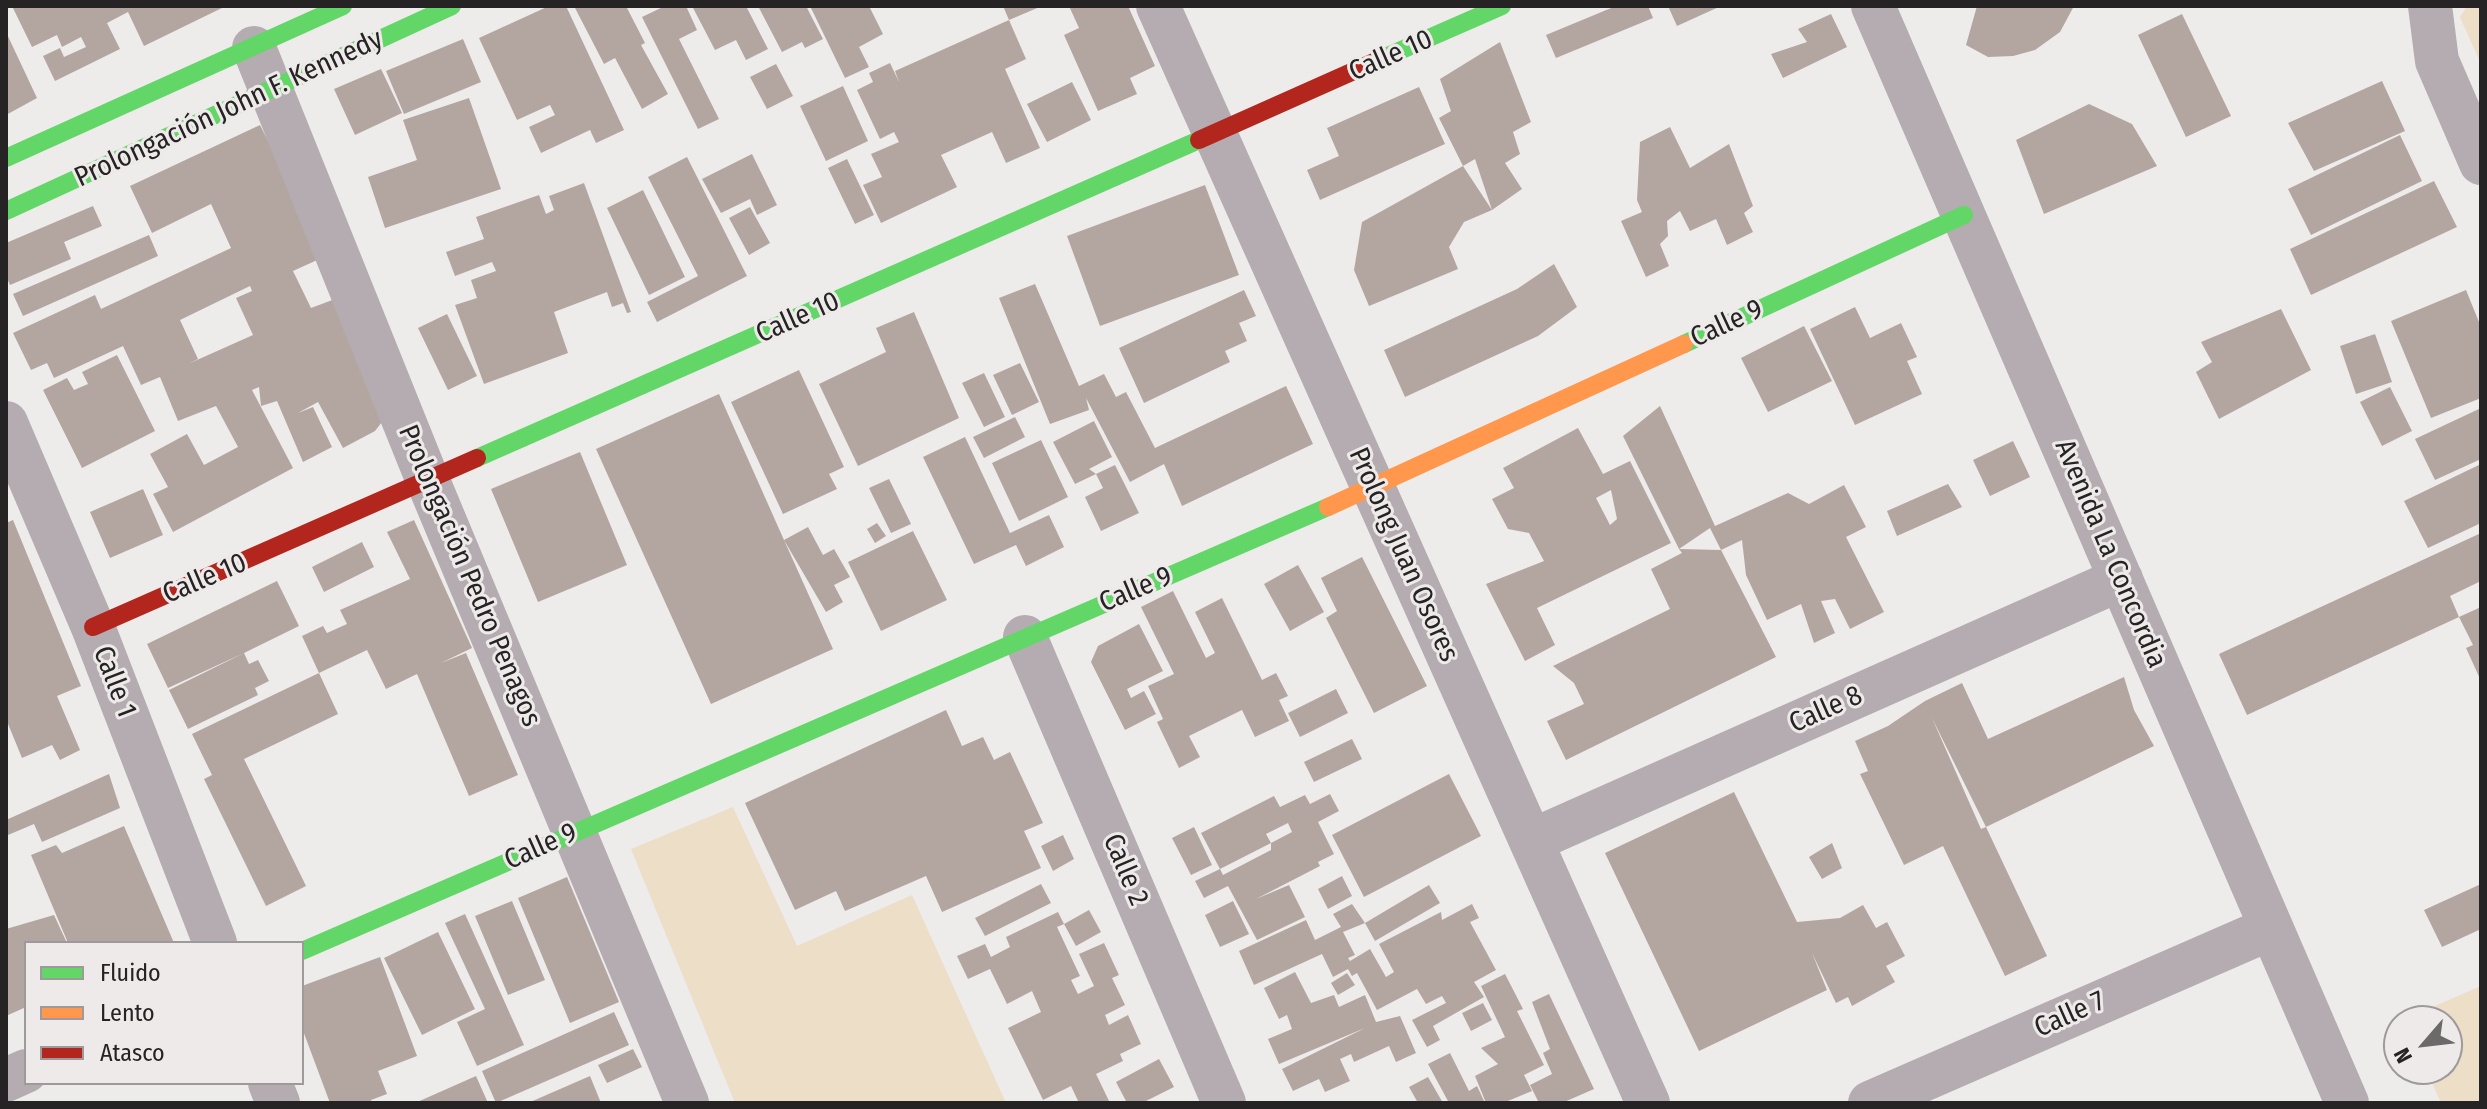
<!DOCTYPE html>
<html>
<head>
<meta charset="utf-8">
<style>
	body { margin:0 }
	#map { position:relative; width:2487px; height:1109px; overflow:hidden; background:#eeebeb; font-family:"Fira Sans Condensed",sans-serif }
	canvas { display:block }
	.frame { position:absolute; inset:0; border:8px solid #252324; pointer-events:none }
	.legend { position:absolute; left:24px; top:941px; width:280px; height:144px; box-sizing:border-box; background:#efeaea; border:2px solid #9e9a9b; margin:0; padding:10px 14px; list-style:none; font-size:24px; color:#252324 }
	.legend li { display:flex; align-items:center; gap:16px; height:40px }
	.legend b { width:40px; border:2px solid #9e9a9b }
	.north { position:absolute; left:2383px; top:1005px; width:80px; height:80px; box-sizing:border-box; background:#efeaea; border:2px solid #9e9a9b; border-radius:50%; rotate:242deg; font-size:22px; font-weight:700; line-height:32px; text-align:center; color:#252324 }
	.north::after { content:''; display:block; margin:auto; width:28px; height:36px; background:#6b696a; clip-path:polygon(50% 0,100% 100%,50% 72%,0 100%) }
</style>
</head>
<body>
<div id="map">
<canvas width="2487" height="1109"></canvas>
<div class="frame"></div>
<ul class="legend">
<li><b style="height:10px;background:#63d668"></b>Fluido</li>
<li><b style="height:10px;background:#ff974d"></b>Lento</li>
<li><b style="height:10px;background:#b3261e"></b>Atasco</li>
</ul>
<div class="north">N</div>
</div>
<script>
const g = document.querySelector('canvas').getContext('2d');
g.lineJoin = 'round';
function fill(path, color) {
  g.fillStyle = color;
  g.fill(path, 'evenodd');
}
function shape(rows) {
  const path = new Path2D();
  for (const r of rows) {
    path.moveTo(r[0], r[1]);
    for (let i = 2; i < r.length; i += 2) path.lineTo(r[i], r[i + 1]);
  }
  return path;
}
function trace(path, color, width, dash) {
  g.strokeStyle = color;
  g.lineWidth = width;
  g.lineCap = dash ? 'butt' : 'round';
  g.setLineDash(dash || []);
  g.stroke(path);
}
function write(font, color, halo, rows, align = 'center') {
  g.font = font + ' "Fira Sans Condensed",sans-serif';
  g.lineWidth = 6;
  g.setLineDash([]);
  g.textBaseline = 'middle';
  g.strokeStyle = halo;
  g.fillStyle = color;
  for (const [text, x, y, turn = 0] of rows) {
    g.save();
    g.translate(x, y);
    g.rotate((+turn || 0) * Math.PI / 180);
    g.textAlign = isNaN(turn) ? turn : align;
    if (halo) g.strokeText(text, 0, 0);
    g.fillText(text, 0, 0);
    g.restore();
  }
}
const green = shape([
	[2467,6,2481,6,2481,64,2460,17],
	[733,807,797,946,912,895,1006,1103,735,1103,631,849],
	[2481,986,2481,1103,2441,1103,2426,1069,2447,1069,2447,1021,2405,1019]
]);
const building = shape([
	[12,6,226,6,144,46,128,12,107,23,120,49,55,81,43,56,60,48,64,57,86,47,81,37,62,47,57,35,32,47],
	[549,6,566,6,624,130,596,143,590,130,541,153,529,127,555,115,550,105,517,120,479,38],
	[574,6,626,6,645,43,641,45,668,94,642,109,615,58,604,64],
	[665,6,686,6,697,30,679,39,719,119,698,129,642,17],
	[692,6,746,6,768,49,746,60,736,40,715,50],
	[758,6,806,6,823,39,805,48,802,42,782,52],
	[810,6,869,6,883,34,859,47,869,67,845,78],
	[1003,6,1042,6,1009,20],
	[1069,6,1128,6,1155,66,1130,78,1137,94,1098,111,1064,35,1079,28],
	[1616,6,1648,6,1653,18,1556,58,1546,35],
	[1668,6,1721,6,1677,26],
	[1977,6,2074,6,2060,32,2035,50,2013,56,1988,57,1966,45],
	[1831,14,1847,47,1783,78,1771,54,1807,42,1798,29],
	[2182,14,2231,116,2186,137,2138,35],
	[1009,20,1026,59,1005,69,1040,148,1006,163,992,132,941,155,957,187,881,223,863,185,882,177,871,154,899,142,894,132,880,139,857,90,873,82,869,73,890,63,899,82,895,71],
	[6,32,37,98,6,115],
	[463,39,481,82,404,114,386,71],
	[1500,42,1531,122,1513,132,1520,154,1505,163,1522,189,1492,210,1475,159,1463,166,1492,210,1464,222,1449,247,1458,269,1369,306,1354,270,1362,222,1463,166,1439,118,1451,111,1440,79],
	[776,64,793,96,767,109,750,77],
	[381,69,402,113,355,135,334,89],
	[2382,81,2405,131,2314,171,2288,123],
	[1072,82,1091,120,1047,142,1027,104],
	[843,86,868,141,826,161,800,106],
	[1419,87,1445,144,1320,200,1307,170,1339,156,1327,128],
	[469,98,501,189,385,228,368,177,417,160,403,120],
	[2089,104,2132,124,2157,166,2044,214,2016,140],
	[260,125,326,256,293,271,311,308,335,299,385,418,375,431,343,448,318,402,298,413,313,407,332,447,303,462,277,401,261,406,259,387,252,390,293,468,173,532,153,494,168,487,150,454,187,434,204,465,238,447,216,406,178,421,160,377,141,385,123,346,54,378,47,363,31,370,13,333,95,295,101,309,231,248,211,204,152,233,130,186],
	[250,286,252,291,236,298,253,335,188,364,198,359,180,320],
	[1670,127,1690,168,1729,144,1753,206,1744,213,1753,232,1727,245,1716,219,1690,231,1680,211,1667,221,1668,236,1660,244,1669,266,1646,277,1621,221,1642,212,1637,200,1640,142],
	[2400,135,2422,181,2311,235,2288,189],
	[752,154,777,205,757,215,750,199,721,213,702,179],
	[687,157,747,276,657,322,647,302,698,276,648,177],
	[847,159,874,215,855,224,828,168],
	[2434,181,2457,227,2311,295,2290,249],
	[584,183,631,312,627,313,623,303,612,307,607,292,554,312,568,353,484,384,455,305,477,298,471,280,496,271,492,262,455,276,446,252,484,239,476,217,539,195,546,214,554,210,549,196],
	[1205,185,1239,275,1100,326,1067,236],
	[643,190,685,277,649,295,607,208],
	[93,206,102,226,64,242,71,259,10,285,6,276,6,243],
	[750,207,770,243,749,255,729,218],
	[149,235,158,256,23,316,13,294],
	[1554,264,1577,307,1538,336,1405,397,1384,350,1517,289],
	[1035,284,1079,386,1104,374,1116,397,1126,392,1155,448,1286,386,1313,444,1182,506,1164,464,1130,482,1086,398,1089,410,1050,424,999,298],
	[1244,290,1256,316,1239,323,1247,341,1225,351,1230,362,1144,403,1119,348],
	[2466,290,2481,327,2481,398,2431,418,2391,321],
	[1855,307,1870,338,1901,323,1917,357,1907,361,1922,394,1855,425,1810,329],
	[2281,309,2311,370,2219,419,2196,372,2212,362,2201,342],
	[914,312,959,418,858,466,819,384,886,352,876,328],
	[447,314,477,376,448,390,418,328],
	[1804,326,1832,381,1768,412,1741,358],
	[2375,334,2392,382,2356,394,2340,346],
	[117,355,155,431,82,468,43,390,67,378,74,390,88,384,82,372],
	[1020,363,1039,402,1012,415,993,375],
	[799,370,844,467,829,474,837,489,783,514,731,402],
	[984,373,1005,417,984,427,962,383],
	[2390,387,2412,431,2382,446,2360,402],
	[719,394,784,540,808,527,823,555,834,549,850,577,834,585,843,602,826,612,784,540,833,649,711,704,596,449],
	[1660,406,1715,526,1788,493,1809,504,1844,485,1866,527,1846,537,1884,612,1850,629,1835,599,1821,601,1835,633,1814,643,1801,604,1767,620,1746,575,1742,540,1721,550,1710,528,1679,549,1623,436],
	[2481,408,2481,459,2435,480,2415,439],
	[1015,417,1025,437,984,458,973,437],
	[1094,421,1112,457,1089,469,1096,474,1075,484,1053,442],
	[1578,428,1603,474,1630,461,1671,543,1537,608,1555,645,1525,661,1486,584,1544,561,1529,533,1508,529,1492,499,1514,488,1503,468],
	[1611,490,1617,519,1610,525,1596,498],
	[965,437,1010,533,1049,515,1064,547,1026,566,1016,545,974,564,923,457],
	[1041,440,1068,497,1019,521,992,463],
	[2013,441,2030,477,1990,496,1973,460],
	[580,452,627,565,538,602,491,489],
	[2481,464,2481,523,2428,548,2404,501],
	[1115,465,1139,513,1101,531,1085,497,1103,488,1096,474],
	[889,479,911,524,891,533,869,488],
	[1948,484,1962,507,1897,536,1887,511],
	[143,489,163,535,110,558,90,512],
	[13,520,81,686,57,696,80,750,60,760,52,745,22,758,6,719,6,523],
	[414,520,472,648,441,663,466,653,518,775,469,796,417,674,386,689,367,650,319,673,302,636,323,626,327,633,347,624,340,610,410,579,387,532],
	[877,523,886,536,875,543,867,529],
	[913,531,947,600,881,631,848,562],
	[2481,533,2481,581,2450,596,2459,617,2247,715,2219,654],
	[362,542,374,567,324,592,312,567],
	[1679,549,1721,550,1776,657,1566,760,1547,721,1584,704,1574,683,1553,666,1670,609,1651,569,1682,553],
	[1362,557,1427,686,1374,713,1326,618,1337,611,1321,578],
	[1298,565,1324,612,1290,631,1264,584],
	[277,581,299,626,244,653,249,664,258,660,269,681,255,688,258,695,188,729,169,690,244,653,168,688,147,644],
	[1173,591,1206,658,1215,653,1195,612,1222,598,1262,680,1276,673,1288,696,1279,700,1289,721,1255,737,1242,710,1189,736,1200,757,1179,768,1157,722,1163,719,1148,686,1174,674,1141,607],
	[2481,607,2481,681,2466,648,2473,645,2459,617],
	[1139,624,1163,671,1127,689,1131,698,1144,691,1156,714,1125,730,1091,662,1098,646],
	[319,673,338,714,244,759,306,886,266,906,204,779,212,775,192,734],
	[2124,677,2134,710,2154,746,1986,827,1932,718,1981,829,1986,827,2047,956,2005,976,1943,846,1904,865,1860,774,1868,771,1855,741,1888,726,1925,701,1962,683,1988,739],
	[1336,689,1348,713,1300,737,1288,713],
	[946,710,962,746,983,737,994,760,1010,752,1043,823,1024,831,1041,868,942,912,926,876,845,911,836,891,795,910,745,803],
	[1352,739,1362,759,1314,782,1304,762],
	[109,774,120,808,42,842,34,824,8,835,6,820],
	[1449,774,1481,836,1364,897,1332,835],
	[1734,792,1797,922,1840,918,1863,905,1876,928,1887,922,1905,956,1886,966,1895,982,1852,1006,1848,997,1836,1003,1812,953,1827,990,1699,1051,1605,853],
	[1330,794,1339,811,1318,822,1334,854,1318,862,1320,866,1256,899,1289,885,1305,917,1257,940,1228,886,1204,898,1195,881,1220,869,1223,875,1271,850,1271,843,1292,832,1288,823,1266,834,1271,843,1220,869,1201,833,1274,796,1280,807,1305,795,1310,804],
	[124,826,174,943,68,943,31,855,56,845,62,853],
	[1194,827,1212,865,1191,875,1172,838],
	[1063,835,1074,859,1053,871,1041,846],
	[1832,843,1842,868,1822,879,1809,857],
	[1342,876,1352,896,1328,909,1318,889],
	[567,877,619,1002,570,1023,518,898],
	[1041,884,1051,903,985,936,975,918],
	[2481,884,2481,929,2442,947,2424,910],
	[1429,885,1440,903,1375,941,1365,923],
	[512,901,545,980,508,995,475,916],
	[1233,901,1249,934,1220,947,1205,915],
	[1352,904,1365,923,1343,932,1355,955,1348,958,1350,961,1370,949,1386,977,1394,972,1379,944,1441,912,1442,920,1472,904,1479,918,1470,922,1496,970,1474,982,1484,997,1433,1026,1440,1040,1427,1047,1412,1020,1446,1003,1442,996,1426,1004,1417,989,1377,1010,1357,973,1352,976,1348,969,1333,977,1322,954,1254,985,1239,951,1306,920,1315,940,1341,927,1333,914],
	[1089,910,1101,932,1076,946,1064,924],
	[1058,912,1064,924,1057,927,1080,976,1071,980,1078,994,1094,986,1079,954,1104,943,1119,975,1112,978,1125,1005,1105,1015,1109,1025,1128,1015,1141,1044,1120,1054,1123,1061,1096,1074,1110,1103,1079,1103,1071,1086,1043,1100,1008,1028,1041,1012,1032,991,1007,1004,990,969,968,979,957,956,985,944,991,957,1010,947,1006,937],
	[465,914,524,1045,477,1066,457,1022,485,1009,445,923],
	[54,915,67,943,26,943,26,1007,6,1016,6,929],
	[438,932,475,1009,422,1035,384,958],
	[380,957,417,1056,378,1071,387,1094,371,1100,372,1103,330,1103,302,1028,302,986],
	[1295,972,1311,1003,1334,995,1339,1007,1365,995,1376,1022,1400,1016,1416,1053,1396,1062,1389,1046,1354,1062,1351,1054,1340,1059,1350,1081,1325,1092,1319,1079,1293,1091,1282,1069,1365,1028,1279,1064,1268,1039,1292,1029,1287,1015,1279,1019,1264,988],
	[1347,973,1355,985,1338,995,1331,983],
	[1505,974,1523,1009,1517,1011,1544,1065,1524,1075,1532,1091,1503,1103,1486,1103,1475,1076,1498,1064,1481,1048,1505,1037,1481,986],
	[1549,994,1594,1089,1562,1103,1539,1103,1530,1085,1552,1074,1543,1053,1550,1049,1532,1002],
	[1483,1003,1492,1020,1471,1031,1462,1013],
	[614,1012,629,1045,496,1103,482,1071],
	[633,1049,642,1067,607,1083,598,1065],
	[1450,1053,1469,1091,1477,1086,1485,1103,1449,1103,1428,1064],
	[1159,1059,1174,1087,1142,1103,1127,1103,1116,1082],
	[476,1076,488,1103,415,1103],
	[590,1076,601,1103,528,1103],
	[1428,1077,1443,1103,1418,1103,1409,1087]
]);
const street = shape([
	[1158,6,1648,1103],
	[1873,6,2347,1103],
	[2430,6,2437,61,2481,163],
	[254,48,428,481,687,1103],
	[6,423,93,627,215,943],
	[1025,637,1224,1103],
	[1531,841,2121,579],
	[6,1080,26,1071],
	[270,1083,278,1103],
	[1870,1103,2271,928]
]);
const fast = shape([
	[1374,62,1502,6],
	[6,158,343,6],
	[6,211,452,6],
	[1684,344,1964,215],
	[477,458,1199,140],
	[302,951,1328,507]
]);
const slow = shape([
	[1328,507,1684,344]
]);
const jam = shape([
	[1199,140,1374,62],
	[93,627,477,458]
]);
const streetNames = [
	["Calle 10",1391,56,-24],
	["Prolongación John F. Kennedy",229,109,-25],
	["Calle 10",798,318,-24],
	["Calle 9",1727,324,-25],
	["Avenida La Concordia",2110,554,67],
	["Prolong Juan Osores",1403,555,66],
	["Prolongación Pedro Penagos",469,576,67],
	["Calle 10",205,579,-23],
	["Calle 9",1136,590,-23],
	["Calle 1",114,682,69],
	["Calle 8",1826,710,-24],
	["Calle 9",541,847,-24],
	["Calle 2",1125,870,67],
	["Calle 7",2070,1015,-24]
];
fill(green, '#ecdec7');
fill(building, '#b3a6a1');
trace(street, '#b4acb1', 44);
trace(fast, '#63d668', 18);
trace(slow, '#ff974d', 18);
trace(jam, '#b3261e', 18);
write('28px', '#252324', '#efeaea', streetNames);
</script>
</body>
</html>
